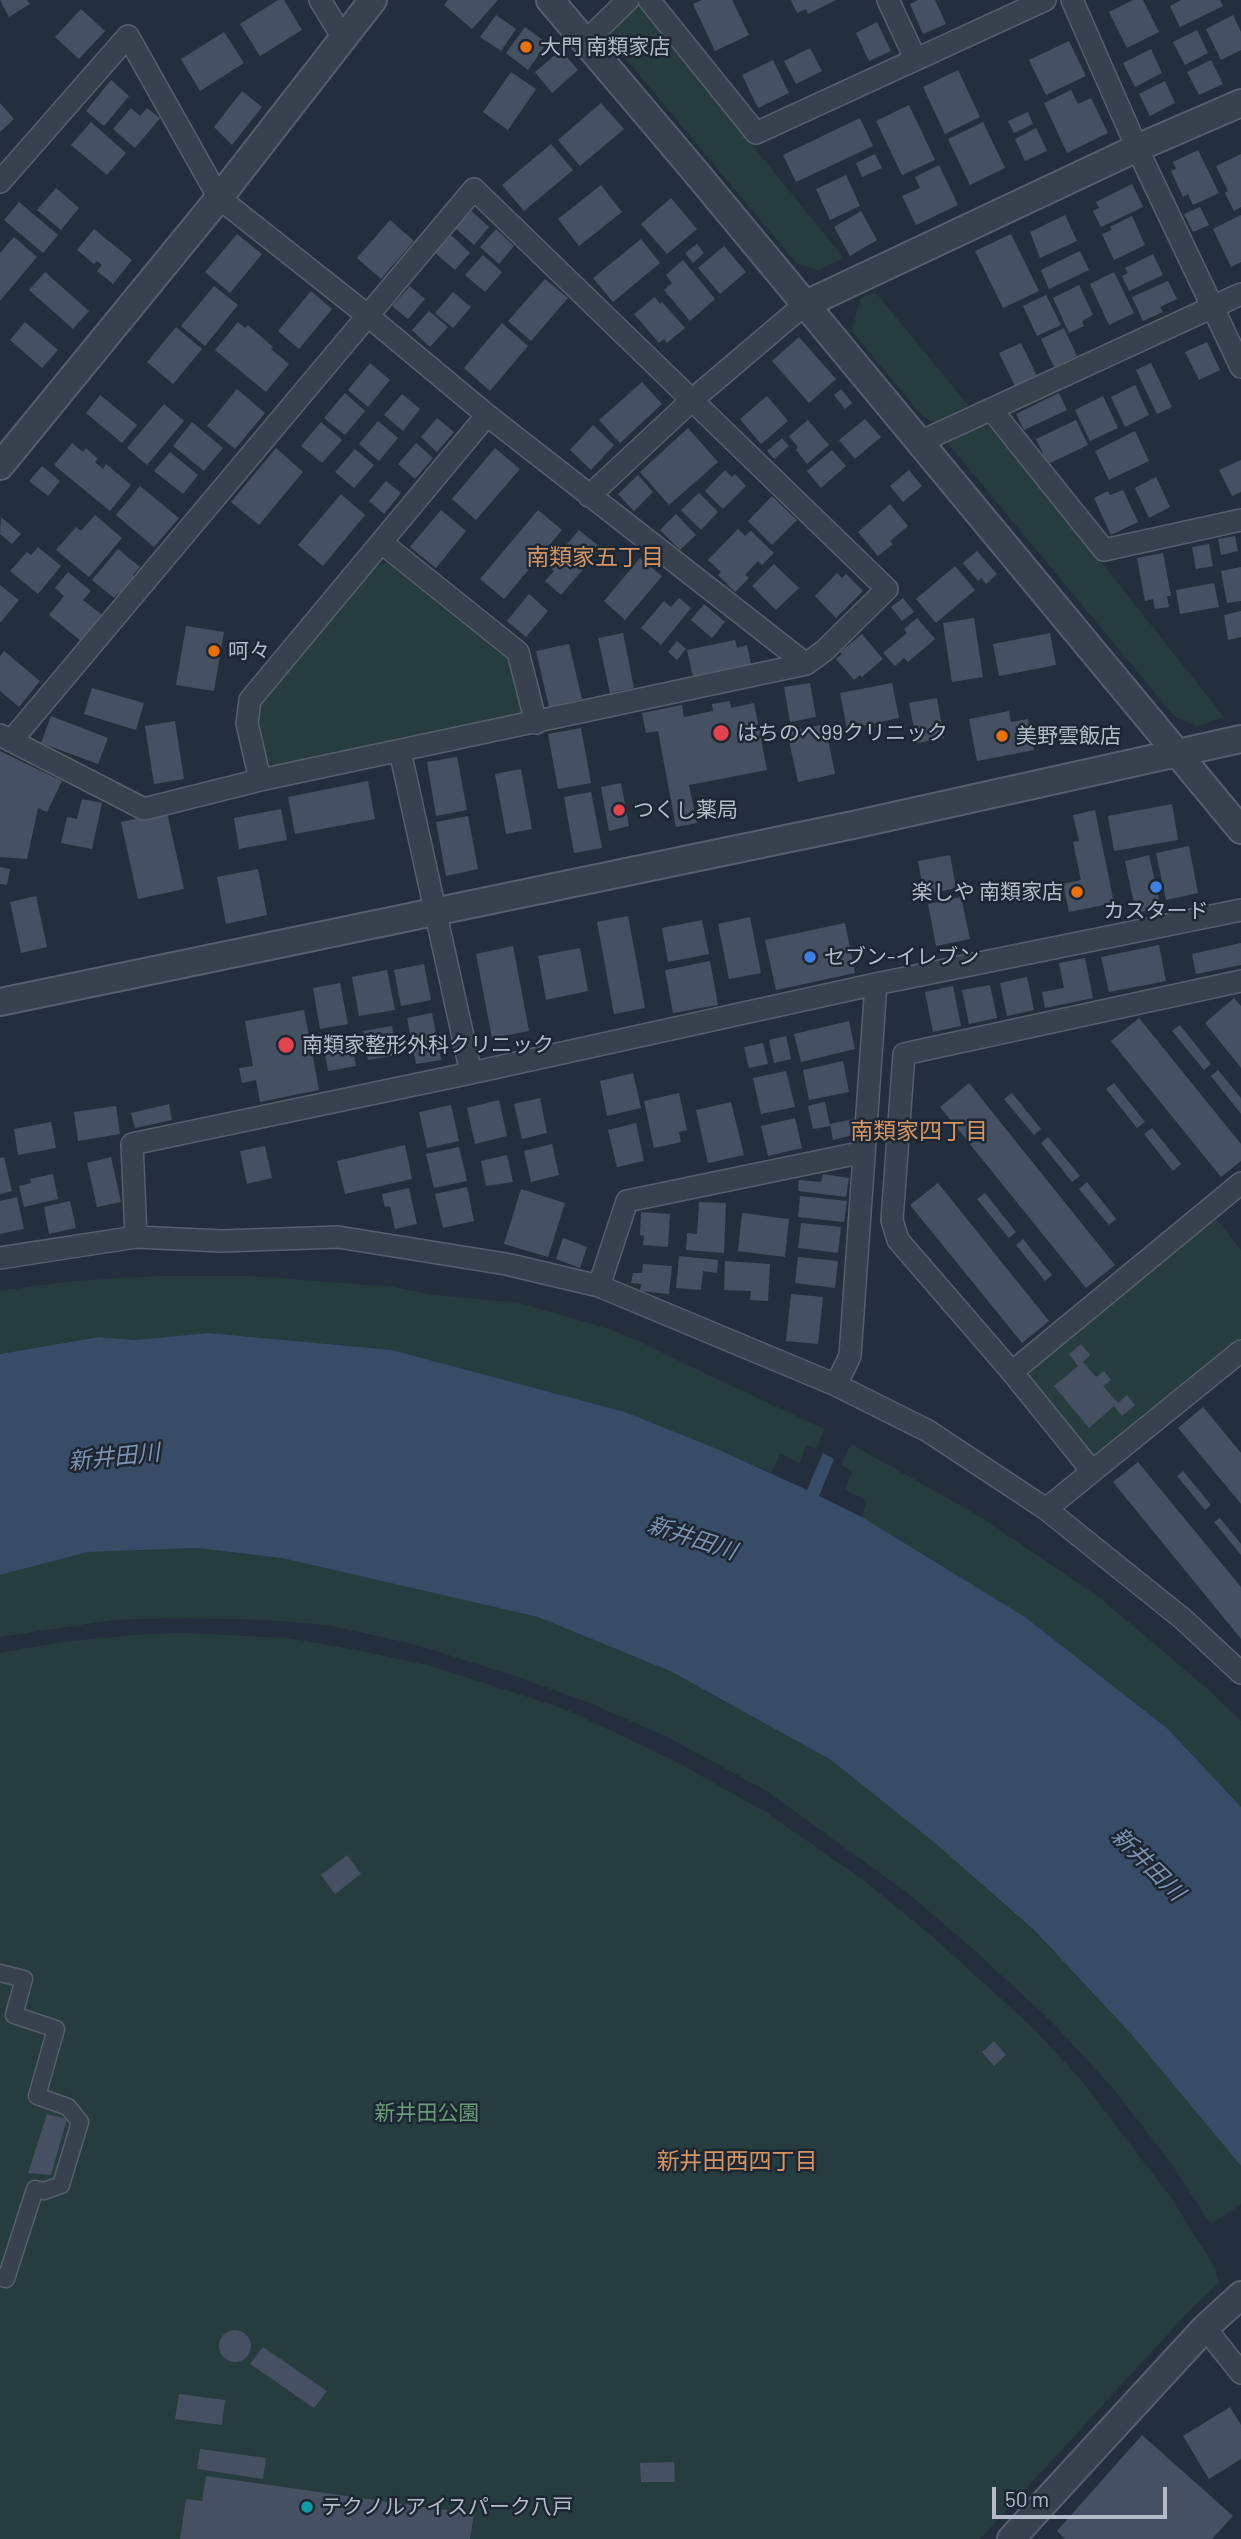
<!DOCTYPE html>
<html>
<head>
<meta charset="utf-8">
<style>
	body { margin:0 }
	#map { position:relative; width:1241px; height:2539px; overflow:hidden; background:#242f3e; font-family:Barlow,sans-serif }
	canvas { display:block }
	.scale { position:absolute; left:992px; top:2487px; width:175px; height:32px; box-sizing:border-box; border:4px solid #b4bcc9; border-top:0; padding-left:9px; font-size:21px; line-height:24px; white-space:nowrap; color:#b4bcc9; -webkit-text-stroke:5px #1d2633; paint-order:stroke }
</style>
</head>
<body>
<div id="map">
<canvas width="1241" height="2539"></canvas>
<div class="scale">50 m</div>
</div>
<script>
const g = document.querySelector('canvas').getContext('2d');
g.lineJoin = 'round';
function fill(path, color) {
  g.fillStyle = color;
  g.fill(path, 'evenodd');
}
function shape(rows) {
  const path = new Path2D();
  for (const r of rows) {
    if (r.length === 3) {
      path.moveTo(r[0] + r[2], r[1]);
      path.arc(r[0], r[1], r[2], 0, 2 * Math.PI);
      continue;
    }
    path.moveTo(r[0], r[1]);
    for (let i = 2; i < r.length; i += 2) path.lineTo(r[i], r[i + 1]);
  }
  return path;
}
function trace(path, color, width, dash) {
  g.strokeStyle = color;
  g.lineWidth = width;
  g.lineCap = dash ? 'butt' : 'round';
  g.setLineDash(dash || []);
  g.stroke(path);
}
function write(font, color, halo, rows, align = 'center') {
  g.font = font + ' Barlow,"Noto Sans JP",sans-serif';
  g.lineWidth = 5;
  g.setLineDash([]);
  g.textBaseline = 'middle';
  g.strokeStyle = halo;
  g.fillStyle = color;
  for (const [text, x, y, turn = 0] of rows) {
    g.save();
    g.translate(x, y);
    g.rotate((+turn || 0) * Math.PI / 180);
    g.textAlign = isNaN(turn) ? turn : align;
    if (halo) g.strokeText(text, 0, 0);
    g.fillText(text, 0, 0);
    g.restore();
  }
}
const green = shape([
	[631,6,641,9,844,258,819,270,797,264,610,40,611,28],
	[875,292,969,406,935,422,923,417,852,331,860,299],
	[981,425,990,428,1098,558,1224,717,1197,726,1174,716,947,442],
	[389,563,506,656,515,666,525,707,520,716,277,766,267,761,258,717,261,702,377,565],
	[1213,1215,1241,1250,1241,1339,1095,1461,1021,1374],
	[159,1276,250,1276,393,1287,434,1295,520,1303,612,1330,637,1340,685,1364,824,1429,816,1449,806,1445,800,1463,780,1454,772,1473,625,1412,392,1350,208,1333,135,1340,99,1337,0,1354,0,1291,73,1281],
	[851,1444,981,1517,1100,1598,1210,1691,1241,1721,1241,1807,1168,1729,1025,1617,862,1517,867,1501,845,1489,852,1471,841,1465],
	[196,1548,283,1558,538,1617,671,1672,831,1760,935,1843,1033,1930,1132,2035,1241,2166,1241,2204,1211,2224,1171,2163,1111,2086,1052,2022,974,1950,909,1894,765,1790,669,1738,590,1703,512,1675,413,1644,327,1625,267,1620,176,1618,113,1620,0,1637,0,1575,88,1552],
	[187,1633,287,1638,352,1649,431,1666,565,1709,675,1761,764,1811,862,1879,933,1937,1032,2027,1082,2081,1172,2199,1215,2268,1219,2283,1189,2311,980,2539,0,2539,0,1653,62,1642,146,1634]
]);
const water = shape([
	[208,1333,392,1350,625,1412,717,1449,807,1490,823,1453,834,1459,819,1496,862,1517,1025,1617,1168,1729,1241,1807,1241,2166,1132,2035,1034,1930,935,1843,831,1760,672,1672,538,1617,282,1558,196,1548,88,1552,0,1575,0,1354,99,1337,135,1340]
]);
const building = shape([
	[0,0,27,0,30,4,9,17],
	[278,0,284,0,302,30,260,56,240,24],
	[448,0,498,0,472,29,444,5],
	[702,0,732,0,749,35,715,51,693,4],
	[791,0,836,0,808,14,806,9,797,13],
	[918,0,935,0,946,24,923,34,910,4],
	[1133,0,1143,0,1159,32,1127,48,1109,12],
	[1181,0,1220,0,1223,6,1180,27,1170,6],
	[81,9,105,31,79,59,55,37],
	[496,15,516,29,501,51,480,37],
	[1233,15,1241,32,1241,50,1221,60,1206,29],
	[877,22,891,51,869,61,856,33],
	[525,27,547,43,528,70,506,53],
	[1197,30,1208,53,1185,65,1173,42],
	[224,32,244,63,200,91,181,59],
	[1069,41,1086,76,1046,95,1029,60],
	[810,48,822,71,796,84,784,61],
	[1151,49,1162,73,1135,87,1123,63],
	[561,50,578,70,552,93,535,72],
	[773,60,789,93,758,108,742,75],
	[1211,60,1223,84,1199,95,1187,72],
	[958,70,980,117,945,134,923,87],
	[511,72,536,89,508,130,483,112],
	[111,80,129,96,104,126,86,111],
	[1165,81,1175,103,1150,116,1139,94],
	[1071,90,1078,104,1091,98,1108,133,1067,153,1044,103],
	[242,91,262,107,232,145,214,127],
	[0,103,14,119,0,132],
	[601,103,624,129,580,166,558,140],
	[909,105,935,160,902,175,876,121],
	[131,108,140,116,147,108,160,118,135,148,113,129],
	[1028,112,1033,124,1014,133,1008,121],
	[860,118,873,146,796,182,783,155],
	[91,122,126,153,107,175,71,145],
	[983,122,1005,168,970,185,948,139],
	[1036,128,1047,151,1025,161,1015,139],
	[551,144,573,170,524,211,502,185],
	[1198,150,1219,193,1193,205,1188,194,1183,197,1171,171,1176,169,1173,162],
	[875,154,882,168,862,177,856,163],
	[1241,154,1241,207,1234,211,1225,193,1228,191,1216,166],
	[939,165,958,205,916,225,902,196,920,188,915,177],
	[846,175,860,206,830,220,816,189],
	[1132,184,1143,207,1101,227,1093,211,1099,208,1096,202],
	[601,185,622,212,579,246,558,219],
	[56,188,79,208,61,230,37,210],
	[671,198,697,229,667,254,641,224],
	[19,202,58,235,43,253,4,220],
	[1200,207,1209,225,1193,232,1184,214],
	[469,209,489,227,474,245,454,227],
	[861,211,877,240,850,256,834,227],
	[1065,215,1077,241,1040,258,1030,232],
	[1241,215,1241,262,1231,267,1213,229],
	[1132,216,1145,245,1114,260,1102,234,1112,230,1110,227],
	[390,220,414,241,381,279,357,258],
	[94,229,132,260,113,284,97,271,102,265,97,261,94,264,77,250],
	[496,229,514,246,499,264,480,247],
	[237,234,262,254,230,293,205,272],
	[1011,234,1039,291,1003,308,975,251],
	[451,235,470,253,455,270,435,253],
	[14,237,37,257,0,301,0,253],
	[641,239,660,263,613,302,593,278],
	[697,244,704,253,693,263,685,253],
	[724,246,746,272,720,294,698,268],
	[1080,251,1089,270,1049,289,1041,270],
	[1153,254,1163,275,1129,291,1122,276,1128,273,1125,268],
	[483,255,502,272,485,292,465,275],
	[683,260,715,299,690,321,664,290,672,283,666,275],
	[45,272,89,311,73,329,29,290],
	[1114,272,1134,313,1109,325,1090,284],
	[545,279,568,298,531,341,508,321],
	[1168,281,1177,299,1160,307,1163,312,1143,321,1132,297],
	[1079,285,1093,315,1082,321,1084,326,1069,333,1053,298],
	[214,286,238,305,205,346,181,326],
	[410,286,425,299,408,319,392,306],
	[311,291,332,309,299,349,278,331],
	[453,292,471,307,453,328,435,313],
	[1046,295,1061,325,1037,336,1023,306],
	[655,297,660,304,662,302,685,328,667,343,664,339,659,343,634,314],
	[429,311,448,327,430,347,412,330],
	[25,322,58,350,42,368,10,340],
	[238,322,245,328,248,325,273,347,271,349,289,364,266,392,215,350],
	[502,323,528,346,490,391,464,368],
	[176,327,202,349,173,384,147,362],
	[1064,328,1077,356,1054,367,1041,339],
	[799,337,836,379,809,403,772,361],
	[1207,342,1220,370,1199,380,1185,352],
	[1021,343,1037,376,1015,386,999,353],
	[370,363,390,380,368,407,348,390],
	[1151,363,1172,407,1157,414,1136,370],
	[642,382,662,404,620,443,599,420],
	[1135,385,1149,415,1125,427,1111,397],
	[237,389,265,413,235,449,207,426],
	[841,389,852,403,845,409,834,395],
	[345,393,365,411,345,435,324,418],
	[1059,393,1067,410,1024,430,1016,414],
	[402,394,420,409,403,431,384,415],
	[100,395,137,425,122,443,86,413],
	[767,396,788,421,761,444,740,419],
	[1103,396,1118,428,1090,441,1075,410],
	[164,404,184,421,147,465,127,448],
	[437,418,454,432,437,452,421,437],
	[865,419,881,437,855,459,839,440],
	[808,420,829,445,807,464,796,450,798,447,789,436],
	[1076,420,1088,445,1048,464,1036,439],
	[378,421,398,438,379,461,359,444],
	[192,422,223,448,204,471,173,446],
	[321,422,342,440,322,463,301,446],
	[593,425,614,445,591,470,570,450],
	[688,428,718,462,669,505,640,472],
	[1135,431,1149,461,1109,480,1095,451],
	[782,438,789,446,774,459,767,451],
	[72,443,83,452,86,448,98,459,95,462,103,469,106,464,131,485,110,511,54,465],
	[416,443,433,458,415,479,398,464],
	[276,448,303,472,259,525,231,502],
	[495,448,520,469,476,520,452,499],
	[355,449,374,465,354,488,335,472],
	[832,450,846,466,821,488,807,471],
	[170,452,198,475,183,494,154,471],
	[1241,460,1241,492,1232,496,1219,470],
	[42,466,60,481,48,496,29,481],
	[725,470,732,477,735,474,746,486,723,509,705,491],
	[909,470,922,486,903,502,890,486],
	[638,475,653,492,634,511,618,494],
	[1156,477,1170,507,1149,518,1135,488],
	[386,481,401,493,384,514,369,501],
	[140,486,179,518,154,547,116,515],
	[1123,490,1138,522,1111,535,1094,498,1108,491,1110,495],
	[699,493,718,512,701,530,681,510],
	[341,494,365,515,323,566,298,545],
	[772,496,797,520,772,545,748,521],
	[890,504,908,526,890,541,893,544,878,556,858,532],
	[441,510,466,531,436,568,410,547],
	[538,510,562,530,504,599,480,579],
	[676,514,696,535,680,550,660,530],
	[95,515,122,538,89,577,56,550,76,527,81,531],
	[1,517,21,534,12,544,0,534],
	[738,529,745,536,751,531,774,553,762,565,758,561,745,575,749,578,735,592,718,575,721,572,708,560],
	[579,530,601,548,561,595,545,581,554,571,548,566],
	[1235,536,1238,551,1221,555,1218,539],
	[1209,544,1213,566,1196,569,1192,547],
	[38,547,61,566,38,594,10,571,27,552,31,555],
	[118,549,140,567,133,575,135,577,120,595,118,593,114,598,92,580],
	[977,551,997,574,986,584,981,578,978,581,963,563],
	[1163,553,1171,596,1167,596,1169,607,1155,609,1153,599,1145,601,1137,558],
	[640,558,662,576,625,620,604,601],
	[774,564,799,588,776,610,752,586],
	[955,566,975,590,936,623,916,599],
	[1241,567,1241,601,1227,603,1221,571],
	[68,572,91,591,83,600,102,615,81,641,49,615,64,596,55,588],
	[837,573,842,578,846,574,863,591,836,618,815,596],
	[1214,583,1219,607,1180,614,1176,590],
	[0,585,19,600,0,623],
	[529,594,548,611,526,637,507,621],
	[679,598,691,608,661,645,641,628,664,601,671,607],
	[903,598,914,612,902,621,891,607],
	[704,604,725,622,712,638,691,620],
	[1241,611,1241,637,1228,640,1224,615],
	[917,618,935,639,908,662,904,658,895,666,883,653,907,633,904,629],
	[974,618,983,677,952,682,943,623],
	[186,626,224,632,214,691,176,685],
	[623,633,634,688,610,693,598,638],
	[1050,633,1056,665,999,676,993,644],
	[862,634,883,659,862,677,860,675,854,680,836,659,842,654,840,652],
	[735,640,737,648,747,645,751,664,693,677,687,650],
	[677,641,686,649,677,660,668,652],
	[569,644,582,699,549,707,536,651],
	[4,651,40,681,19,707,0,691,0,656],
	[810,683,816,717,790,722,784,687],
	[892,683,899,718,847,729,840,693],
	[92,688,144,703,136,730,84,714],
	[937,698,944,738,917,743,909,703],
	[730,701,731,708,754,703,767,770,689,785,697,823,676,827,658,731,646,733,642,713,682,705,684,717,713,711,712,704],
	[1009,711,1011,722,1028,719,1034,750,977,761,969,719],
	[51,716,108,738,98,764,41,743],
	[175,721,184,779,154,784,145,726],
	[825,724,835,774,798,782,787,732],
	[581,728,591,783,558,789,548,734],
	[0,751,62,781,47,812,38,808,27,859,0,857],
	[457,757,467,810,436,816,427,762],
	[521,769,532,829,506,834,495,774],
	[368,781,375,819,295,834,288,797],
	[621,783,629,826,609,831,601,787],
	[591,792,602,848,574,853,564,797],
	[82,799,102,803,92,849,61,843,67,817,77,819],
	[1172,804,1178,840,1114,851,1108,816],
	[281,809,287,840,239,849,234,818],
	[1095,810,1114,903,1069,912,1063,884,1081,880,1073,842,1079,841,1073,815],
	[167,812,184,889,138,899,121,822],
	[468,816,478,869,446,876,436,822],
	[1189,846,1198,893,1166,900,1156,853],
	[950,855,956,888,924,895,918,861],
	[1149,855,1161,908,1136,913,1125,861],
	[0,867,10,869,7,885,0,884],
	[258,869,267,915,226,924,217,877],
	[36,896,47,947,21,953,10,902],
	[961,897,970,939,936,946,928,904],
	[628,916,645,1008,614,1014,597,922],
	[750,917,761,973,729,979,718,924],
	[702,920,709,954,668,962,662,928],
	[845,923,855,973,776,990,765,940],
	[1241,943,1241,965,1196,974,1192,954],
	[1159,945,1166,981,1109,992,1101,957],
	[513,946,529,1031,492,1038,476,954],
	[580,948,588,991,546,1000,538,956],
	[1085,958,1093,998,1045,1008,1042,992,1064,988,1059,963],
	[710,961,718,1005,673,1013,665,970],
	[424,964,431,1000,401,1006,394,970],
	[387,970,395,1010,359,1016,352,977],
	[1027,977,1034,1010,1007,1016,1000,983],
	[340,983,348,1024,320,1029,313,988],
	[990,985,997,1018,969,1024,962,990],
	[953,986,961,1026,933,1032,925,992],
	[1234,998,1241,1006,1241,1068,1205,1023],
	[304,1010,319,1090,260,1102,256,1080,242,1083,239,1068,253,1066,245,1021],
	[432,1013,441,1060,416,1064,407,1018],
	[1139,1018,1241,1144,1241,1161,1221,1177,1111,1041],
	[849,1021,855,1049,801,1062,794,1034],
	[1180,1025,1211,1064,1204,1070,1172,1031],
	[392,1026,397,1055,368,1060,363,1031],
	[350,1034,356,1066,328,1071,322,1039],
	[786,1036,791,1059,774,1063,769,1040],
	[763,1043,768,1064,749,1068,744,1047],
	[843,1061,849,1092,809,1100,803,1070],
	[1218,1070,1241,1098,1241,1114,1211,1076],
	[786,1071,795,1107,761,1114,753,1078],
	[633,1073,641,1108,607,1116,600,1081],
	[969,1083,1115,1265,1086,1288,940,1107],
	[1114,1083,1145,1122,1137,1128,1106,1089],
	[679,1093,687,1130,679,1132,681,1142,654,1148,644,1101],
	[1012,1093,1041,1129,1034,1135,1004,1099],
	[540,1098,547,1133,522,1139,514,1104],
	[499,1100,507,1136,475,1144,467,1108],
	[731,1102,744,1155,708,1163,696,1110],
	[825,1102,830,1126,813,1129,808,1106],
	[169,1104,172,1120,135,1128,131,1113],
	[451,1105,459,1141,427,1148,419,1112],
	[116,1106,120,1134,78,1141,74,1112],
	[795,1118,802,1148,768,1156,761,1126],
	[854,1119,857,1134,833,1140,830,1124],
	[51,1122,56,1148,18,1155,14,1129],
	[636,1123,644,1161,617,1167,608,1130],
	[1152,1128,1181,1164,1173,1171,1144,1134],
	[1048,1137,1080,1176,1072,1182,1041,1143],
	[552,1144,559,1175,531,1182,524,1151],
	[405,1145,412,1179,345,1194,337,1161],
	[265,1146,272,1178,247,1184,240,1151],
	[459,1147,467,1181,434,1188,426,1154],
	[507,1155,513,1182,486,1186,481,1161],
	[4,1157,12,1191,0,1194,0,1158],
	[111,1157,121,1202,97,1207,87,1163],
	[53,1174,58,1199,24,1207,19,1186,31,1183,30,1179],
	[823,1174,849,1178,846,1197,798,1191,799,1180,821,1182],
	[1087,1182,1116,1219,1109,1225,1079,1189],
	[938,1183,1049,1321,1022,1343,910,1205],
	[467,1187,474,1221,443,1228,435,1194],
	[409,1188,417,1224,395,1229,390,1206,385,1207,382,1194],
	[521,1189,565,1203,548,1257,504,1244],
	[985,1193,1016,1232,1009,1238,977,1199],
	[800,1196,847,1201,844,1222,798,1217],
	[17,1197,24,1229,0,1234,0,1201],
	[70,1201,76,1228,49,1234,44,1207],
	[699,1202,726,1203,724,1253,686,1250,687,1233,697,1234],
	[641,1212,670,1214,668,1247,643,1245,644,1236,640,1235],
	[742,1213,789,1219,785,1257,738,1251],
	[801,1223,841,1227,838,1253,798,1248],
	[563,1238,587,1247,580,1268,556,1259],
	[1023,1239,1052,1275,1045,1281,1016,1245],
	[679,1256,718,1260,717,1273,703,1271,701,1290,676,1288],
	[798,1257,838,1261,835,1288,795,1283],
	[725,1261,770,1264,768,1301,750,1300,751,1291,724,1290],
	[643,1264,672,1266,669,1294,640,1291,641,1284,631,1283,633,1273,642,1273],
	[791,1294,823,1297,818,1344,786,1341],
	[1081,1344,1090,1355,1083,1362,1096,1377,1104,1371,1111,1380,1103,1386,1118,1403,1127,1395,1135,1405,1122,1416,1114,1406,1089,1428,1054,1386,1078,1366,1069,1354],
	[1203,1407,1241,1453,1241,1504,1178,1428],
	[1138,1462,1241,1587,1241,1639,1113,1482],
	[1183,1471,1211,1505,1205,1510,1177,1476],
	[1220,1518,1241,1544,1241,1555,1214,1522],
	[347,1855,361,1874,335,1894,321,1875],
	[994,2041,1006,2055,994,2066,982,2052],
	[47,2114,67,2119,51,2175,28,2173],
	[235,2346,16],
	[263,2347,327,2391,314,2408,250,2364],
	[179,2394,225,2400,222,2425,175,2419],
	[1230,2407,1241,2425,1241,2459,1209,2479,1183,2436],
	[1142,2435,1233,2516,1212,2539,1065,2539,1057,2531],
	[200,2449,266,2458,263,2479,197,2469],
	[674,2462,675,2482,641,2482,640,2463],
	[206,2476,474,2514,470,2539,180,2539,186,2499,202,2501]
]);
const pedestrian = shape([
	[0,1973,24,1979,14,2015,56,2029,37,2096,68,2107,80,2122,61,2185,44,2191,35,2189,6,2279,0,2277]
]);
const minor = shape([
	[320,0,343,38],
	[649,0,756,133,1045,0],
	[888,0,915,58],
	[1072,0,1137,148,1241,367],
	[585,42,628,0],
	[0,182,128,36,219,198,367,315,487,415,806,664],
	[991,409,1104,550,1241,520],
	[920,442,1241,294],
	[589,496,692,400,804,305],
	[382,543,518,652,536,723],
	[0,735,144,809,260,780,806,664,824,651,887,589,474,189,11,741],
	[400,751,471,1073],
	[260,780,247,723,250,700,487,415],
	[136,1237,132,1144,471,1073,876,984,1241,910],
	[0,1258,136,1237,222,1241,338,1237,506,1264,599,1286,836,1385,928,1431,1046,1509,1183,1619,1241,1673],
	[599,1286,627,1201,864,1152],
	[1012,1372,1241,1183],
	[836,1385,850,1356,876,984],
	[1092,1471,1012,1372,898,1240,892,1220,904,1054,1241,981],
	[1046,1509,1241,1351],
	[1205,2328,1241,2373]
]);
const tertiary = shape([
	[550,0,694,170,1241,830],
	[804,305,1137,148,1241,103],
	[0,466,219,198,373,0],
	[0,1002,853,825,1241,739],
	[1011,2539,1205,2328,1241,2295]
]);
const markers = [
	[526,47,7,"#e8710a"],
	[214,651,7,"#e8710a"],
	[721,733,9,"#e0444e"],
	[1002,736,7,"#e8710a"],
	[619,810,7,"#e0444e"],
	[1156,887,7,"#3f7fe0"],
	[1077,892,7,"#e8710a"],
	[810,957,7,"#3f7fe0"],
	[286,1045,9,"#e0444e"],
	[307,2507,7,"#0f9aa8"]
];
const poiNames = [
	["大門 南類家店",540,47],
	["呵々",228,651],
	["はちのへ99クリニック",737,733],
	["美野雲飯店",1016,736],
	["つくし薬局",633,810],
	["楽しや 南類家店",1063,892,"right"],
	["カスタード",1156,911,"center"],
	["セブン-イレブン",824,957],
	["南類家整形外科クリニック",302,1045],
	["テクノルアイスパーク八戸",321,2507]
];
const parkNames = [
	["新井田公園",427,2113]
];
const neighbourhoodNames = [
	["南類家五丁目",595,557],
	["南類家四丁目",919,1131],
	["新井田西四丁目",737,2161]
];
const waterNames = [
	["新井田川",114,1457,-6],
	["新井田川",692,1538,18],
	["新井田川",1148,1864,45]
];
fill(green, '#263c3f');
fill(water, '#394c67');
fill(building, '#455162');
trace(pedestrian, '#565f6c', 19);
trace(minor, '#565f6c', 24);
trace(tertiary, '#565f6c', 30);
trace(pedestrian, '#38414e', 16);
trace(minor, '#38414e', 21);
trace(tertiary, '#38414e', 26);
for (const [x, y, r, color] of markers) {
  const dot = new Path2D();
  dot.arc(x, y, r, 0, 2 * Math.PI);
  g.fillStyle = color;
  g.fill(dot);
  trace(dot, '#1d2633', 2.5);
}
write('21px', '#b4bcc9', '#1d2633', poiNames, 'left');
write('21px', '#6b9a76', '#1d2633', parkNames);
write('23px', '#d59563', '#1d2633', neighbourhoodNames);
write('italic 23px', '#7c92b1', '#1d2633', waterNames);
</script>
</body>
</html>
